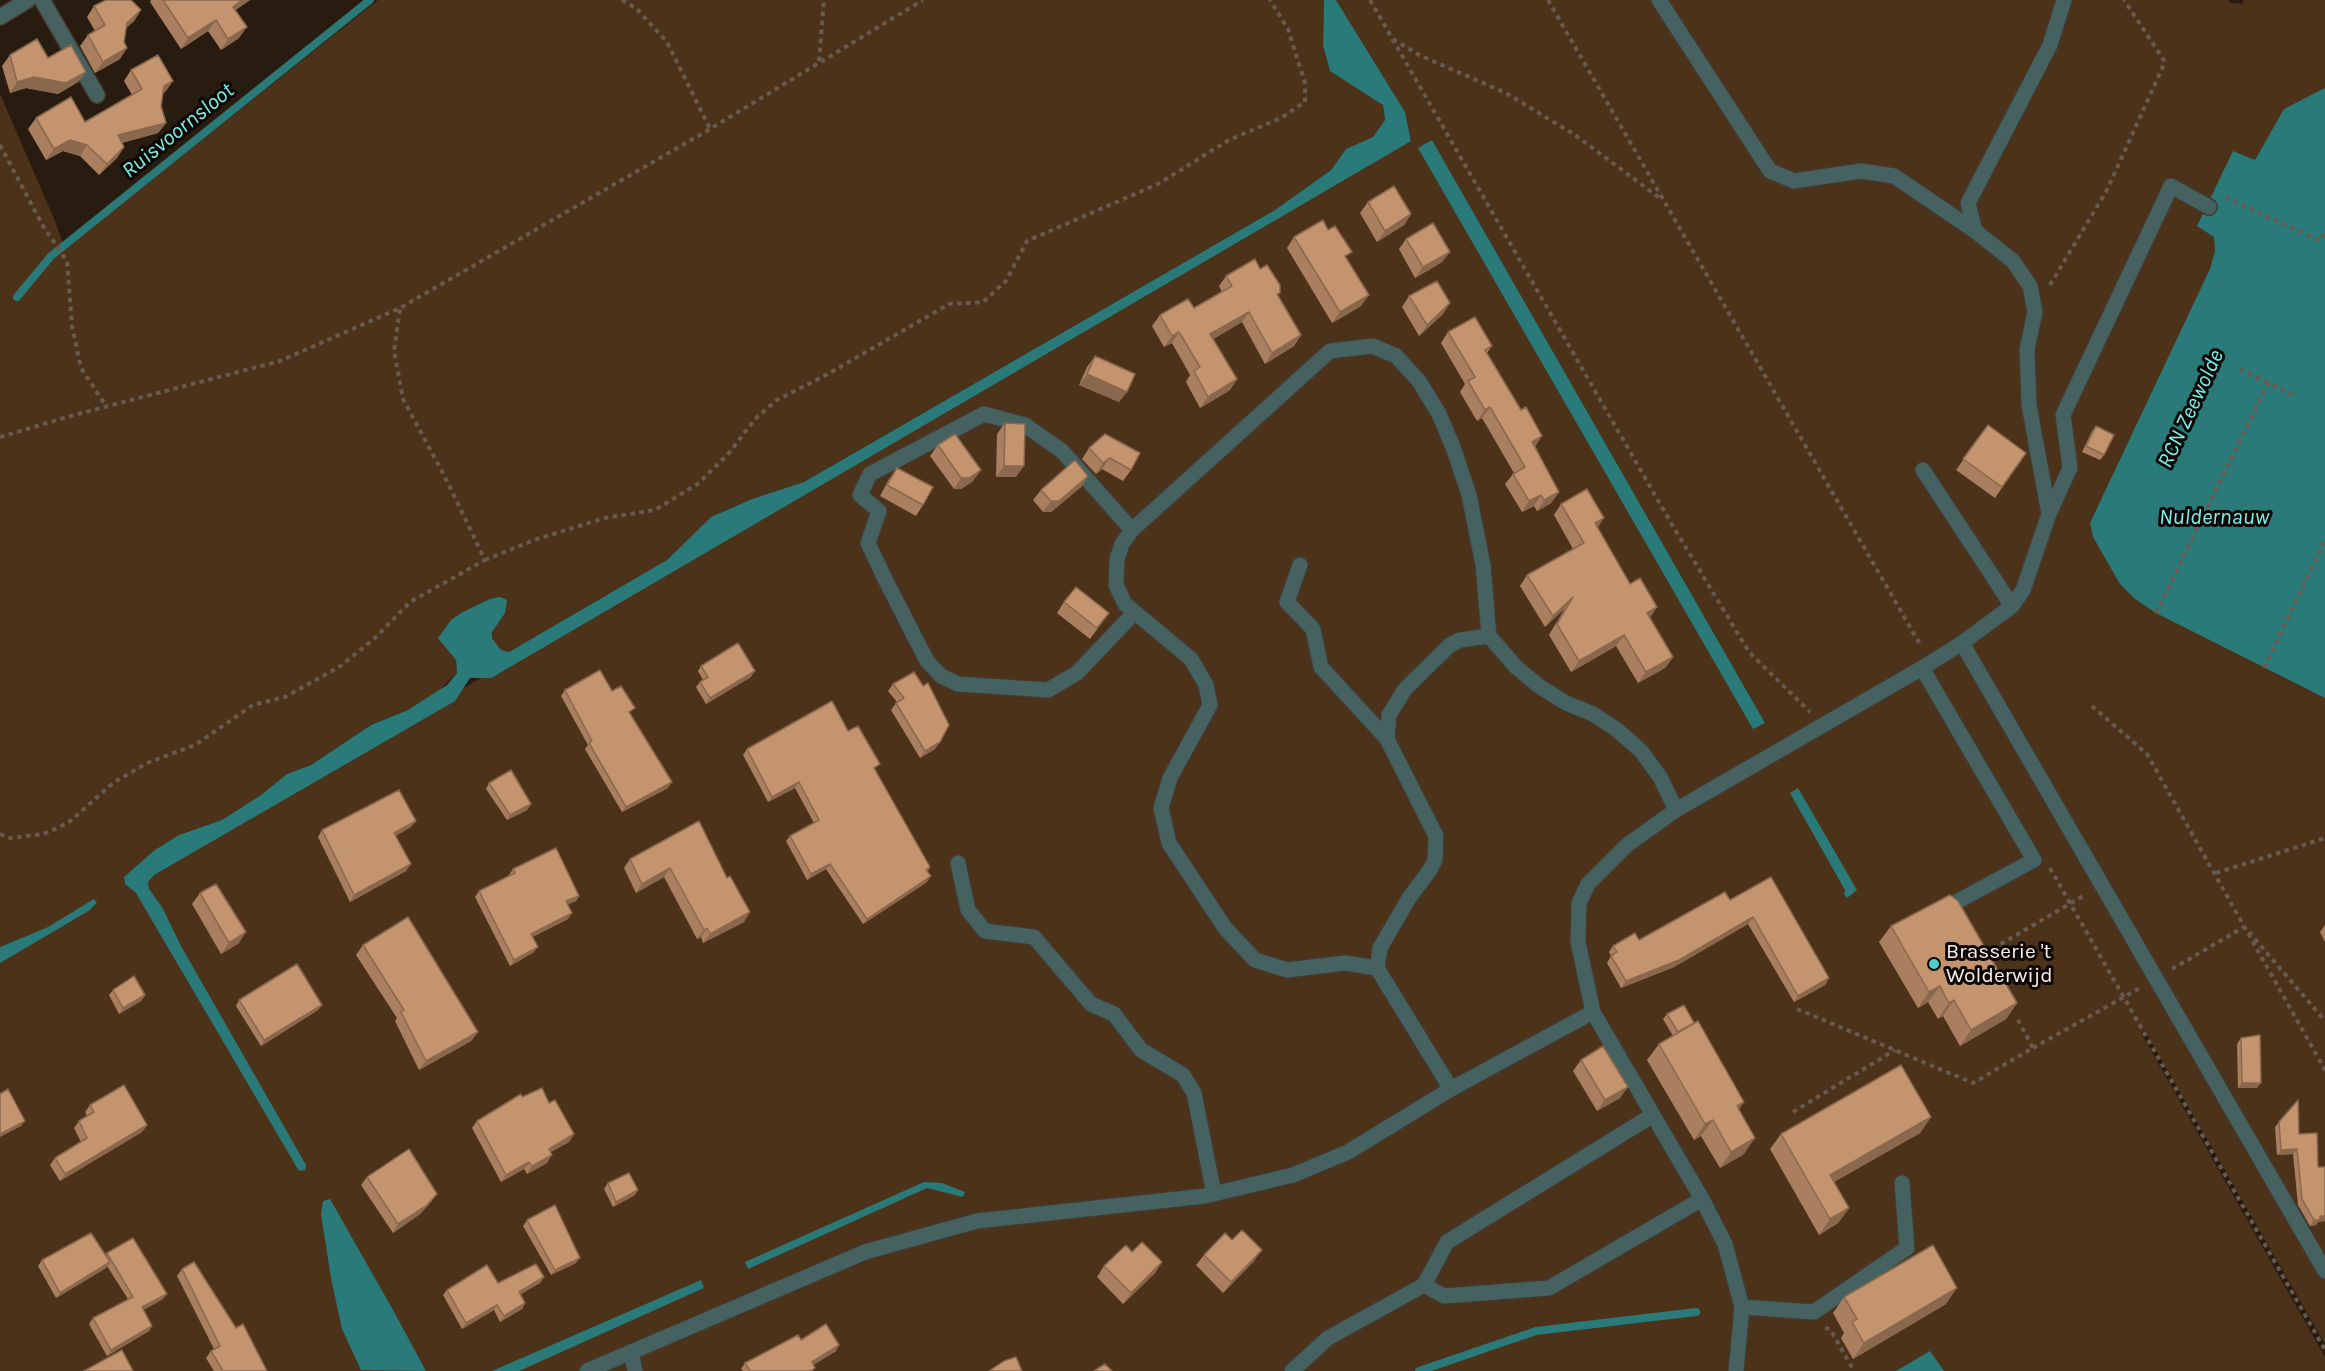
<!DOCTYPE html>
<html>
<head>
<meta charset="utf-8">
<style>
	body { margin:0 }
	canvas { display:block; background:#281b10 }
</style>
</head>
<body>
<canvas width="2325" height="1371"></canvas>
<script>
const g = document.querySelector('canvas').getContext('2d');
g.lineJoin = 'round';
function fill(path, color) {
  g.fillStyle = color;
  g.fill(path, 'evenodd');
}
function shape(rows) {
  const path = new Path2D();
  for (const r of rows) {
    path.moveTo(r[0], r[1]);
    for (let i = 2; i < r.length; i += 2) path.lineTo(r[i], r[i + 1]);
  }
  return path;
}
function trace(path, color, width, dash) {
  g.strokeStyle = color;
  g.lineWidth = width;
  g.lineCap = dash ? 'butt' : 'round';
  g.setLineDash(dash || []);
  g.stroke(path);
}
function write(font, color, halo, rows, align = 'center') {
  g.font = font + ' Karla,sans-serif';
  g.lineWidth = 6;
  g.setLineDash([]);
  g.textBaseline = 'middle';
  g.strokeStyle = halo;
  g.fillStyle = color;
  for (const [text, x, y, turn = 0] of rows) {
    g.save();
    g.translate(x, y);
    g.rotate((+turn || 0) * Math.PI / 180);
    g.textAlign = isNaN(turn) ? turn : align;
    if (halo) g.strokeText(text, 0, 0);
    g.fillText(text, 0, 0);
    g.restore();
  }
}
const green = shape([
	[378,0,1324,0,1323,45,1383,105,1385,120,1373,137,1346,149,1331,170,1275,210,804,482,752,499,711,517,667,560,509,652,501,650,492,638,493,629,456,660,457,673,435,694,408,710,371,725,311,765,287,774,261,795,222,820,179,835,124,877,125,884,1411,140,1405,112,1336,0,2228,0,2230,3,2242,4,2244,0,2325,0,2325,1344,2145,1031,2141,1033,2325,1357,2325,1371,0,1371,0,956,48,927,0,947,0,94,55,221,65,249],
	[1432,140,1765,723,1420,147]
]);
const water = shape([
	[1324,0,1336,0,1405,112,1411,141,498,674,492,678,470,678,455,701,154,875,148,882,149,889,162,907,181,946,306,1165,305,1170,299,1171,136,893,125,884,124,877,155,850,179,835,222,820,261,795,287,774,311,765,371,725,408,710,447,685,457,673,456,660,438,638,451,620,461,613,490,599,500,597,507,600,505,613,492,632,492,638,501,650,509,652,667,560,711,517,752,499,804,482,1275,210,1331,170,1346,149,1373,137,1385,120,1383,105,1330,71,1323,45],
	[2325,88,2325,698,2156,613,2135,599,2120,584,2093,537,2090,523,2210,269,2215,251,2214,237,2197,226,2233,151,2255,160,2284,109],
	[1432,140,1765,723,1753,729,1418,148],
	[1798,788,1857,890,1847,898,1844,894,1845,890,1790,793],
	[94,899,97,902,90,910,0,963,0,947,48,927],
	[924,1182,942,1183,965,1192,963,1197,927,1188,748,1269,745,1262],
	[330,1199,393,1310,426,1371,361,1370,342,1329,331,1278,321,1214,323,1201],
	[701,1280,704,1288,519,1371,492,1371],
	[1930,1351,1944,1371,1896,1371]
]);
const stream = shape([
	[17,297,51,256,370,0],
	[1419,1371,1536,1331,1696,1312]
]);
const path = shape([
	[622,0,636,8,667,42,710,129],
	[1370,0,1671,523,1749,652,1810,712],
	[1548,0,1921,646],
	[1393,39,1419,55,1506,93,1575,135,1661,199],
	[819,61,824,0],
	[0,145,43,226,67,261,72,326,81,368,106,406],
	[2225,197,2319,240,2325,234],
	[2050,285,2107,190,2165,62,2124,0],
	[2240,369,2296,396],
	[0,437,74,415,280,361,400,308,710,129,923,0],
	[485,560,537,539,605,518,655,510,699,483,729,453,755,419,777,400,826,375,949,304,983,302,1006,281,1027,241,1158,184,1229,140,1281,118,1305,102,1305,83,1288,29,1270,0],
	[2156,613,2268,383],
	[2264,668,2325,540],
	[2092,706,2147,754,2325,1070],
	[0,834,10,838,44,834,68,823,113,783,147,763,195,745,253,705,285,697,339,667,373,640,410,602,485,560,444,475,403,399,394,351,400,309],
	[2050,868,2325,1350],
	[2216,873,2325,838],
	[2249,932,2325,1021],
	[1985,953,2085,895],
	[2172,969,2244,927],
	[1797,1009,1973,1083,2033,1048,2017,1018],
	[2033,1048,2140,988],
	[1793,1112,1895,1050],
	[1825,1328,1830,1329,1854,1371]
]);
const lane = shape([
	[1659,0,1770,171,1794,181,1861,171,1894,176,1975,231,2013,261,2030,286,2035,312,2027,349,2029,405,2049,514],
	[1975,231,1968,203,2050,45,2064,0],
	[1923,470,2012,606],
	[1132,530,1062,451,1025,425,984,414,870,474,860,495,879,511,868,543,885,579,927,661,941,676,958,684,1048,690,1077,673,1134,613],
	[1300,565,1287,602,1313,629,1321,667,1387,739],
	[1962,643,2325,1271],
	[1922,668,2034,860,1947,907],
	[958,863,968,910,985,931,1034,937,1091,1004,1114,1014,1141,1050,1183,1075,1194,1093,1214,1194],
	[1377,968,1380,948,1409,898,1430,870,1435,860,1436,836,1387,739,1389,715,1405,689,1450,645,1460,640,1489,636,1516,667,1539,686,1566,703,1593,714,1616,729,1641,751,1660,777,1676,810],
	[1451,1089,1377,968,1345,963,1287,970,1255,960,1225,928,1169,843,1161,808,1170,778,1210,705,1206,685,1191,659,1125,604,1116,585,1117,559,1122,544,1132,530,1330,351,1373,346,1396,356,1419,381,1439,414,1453,447,1469,495,1483,565,1489,636],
	[631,1352,635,1371]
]);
const street = shape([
	[42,0,97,95],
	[0,17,28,0],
	[1702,1199,1725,1244,1742,1307,1814,1312,1907,1248,1902,1183],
	[1424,1285,1447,1242,1653,1115,1593,1012,1578,942,1579,903,1588,884,1627,845,1676,810,1922,668,1962,643,2012,606,2023,590,2049,514,2070,468,2063,415,2171,186,2209,207],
	[1424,1285,1444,1296,1549,1288,1702,1199,1653,1115],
	[587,1371,865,1252,977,1221,1205,1196,1293,1175,1348,1152,1451,1089,1593,1012],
	[1292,1371,1328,1338,1424,1285],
	[1736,1371,1742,1307]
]);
const wall = shape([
	[151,0,250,0,235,10,239,38,221,50,208,31,181,49,150,2],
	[94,6,141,10,134,21,126,28,120,59,95,73,80,46,88,35,95,31,87,17],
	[10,55,48,58,86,72,78,82,58,94,26,88,10,93,2,66],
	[131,70,173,81,165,92,163,93,161,106,166,123,158,133,122,143,124,147,117,158,99,175,80,156,63,151,46,160,28,129,36,118,85,122,132,95,124,81],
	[1368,202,1411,214,1404,225,1377,242,1360,213],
	[1294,237,1347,259,1361,306,1332,323,1287,248],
	[1406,239,1450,252,1442,262,1415,278,1399,249],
	[1226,276,1278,296,1301,335,1294,346,1265,364,1242,322,1213,339,1237,379,1230,390,1200,408,1186,382,1190,375,1172,343,1164,347,1152,326,1160,315,1194,308,1222,292,1219,286],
	[1409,296,1443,314,1419,336,1402,307],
	[1448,332,1492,346,1487,353,1559,492,1551,503,1537,511,1534,506,1522,512,1505,484,1514,473,1482,418,1477,421,1460,392,1465,384,1441,343],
	[1095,356,1119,402,1079,385,1087,367],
	[1005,423,1016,477,996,477,997,434],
	[1988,425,2026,453,1995,498,1956,470],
	[2096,426,2104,455,2100,460,2082,452,2092,431],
	[1105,434,1131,470,1123,481,1102,469,1096,474,1082,459,1089,448],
	[938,445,973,481,961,489,954,489,930,456],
	[897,468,923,505,916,516,880,496,889,479],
	[1088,476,1081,487,1051,512,1043,512,1033,500,1041,490],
	[1561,504,1598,528,1673,657,1665,668,1638,683,1616,646,1571,672,1549,635,1565,608,1545,627,1520,586,1527,575,1573,549,1554,515],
	[1064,602,1109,613,1090,639,1057,613],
	[701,666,751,677,706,704,696,687,700,682,703,680,698,671],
	[893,684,923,686,935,749,920,758,891,710,897,702,888,691],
	[565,690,612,691,631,714,630,714,668,788,622,812,585,749,588,745,561,696],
	[848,731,876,770,875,770,930,867,928,871,927,882,863,924,826,869,807,880,786,841,790,836,814,823,795,788,768,802,743,755,747,749],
	[489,783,531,804,527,810,507,820,486,789],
	[411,827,395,836,406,871,350,902,318,837,322,830],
	[630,859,727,878,744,922,703,943,701,937,697,939,664,877,636,893,624,868],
	[513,869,579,896,576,901,568,904,568,919,532,937,534,952,510,966,475,897,479,891,509,876,509,875],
	[200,893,239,943,221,954,192,904],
	[1730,900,1829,978,1825,985,1794,1002,1748,924,1674,967,1621,988,1607,963,1611,956,1609,952,1613,946,1639,940],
	[2325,925,2325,942,2320,932],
	[1891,926,2017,1003,2006,1019,1960,1046,1943,1016,1938,1019,1928,1002,1918,1008,1879,942],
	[363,945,478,1032,471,1041,419,1070,395,1021,397,1018,356,955],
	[113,990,145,995,141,1001,119,1014,109,995],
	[239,1000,322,1005,318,1010,261,1046,236,1006],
	[1667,1014,1739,1110,1744,1154,1720,1168,1701,1136,1694,1140,1647,1060,1659,1044,1673,1036,1663,1019],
	[2241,1038,2257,1088,2238,1088,2237,1044],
	[1581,1060,1620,1098,1597,1111,1573,1071],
	[522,1097,549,1103,574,1134,569,1142,550,1152,547,1163,527,1174,524,1169,501,1182,472,1128,477,1121],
	[90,1105,147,1125,142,1132,60,1181,50,1165,55,1158,81,1142,74,1128,79,1121,87,1116,85,1112],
	[1931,1117,1920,1133,1834,1182,1849,1208,1838,1223,1819,1235,1770,1149,1781,1134],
	[2279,1122,2299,1134,2318,1167,2325,1167,2325,1221,2318,1222,2316,1225,2310,1226,2298,1205,2293,1154,2277,1155,2275,1127],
	[367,1177,431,1202,420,1214,393,1233,361,1185],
	[608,1183,635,1195,613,1207,604,1189],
	[527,1220,576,1263,551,1275,523,1226],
	[1132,1252,1162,1262,1155,1273,1123,1304,1097,1277,1104,1266],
	[107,1253,163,1299,143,1310,152,1326,149,1331,107,1356,89,1324,93,1318,128,1299,107,1266,106,1268,56,1298,38,1266,42,1260,105,1255],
	[1204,1255,1254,1261,1223,1293,1196,1265],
	[182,1269,236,1328,267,1371,214,1371,206,1358,211,1351,214,1349,177,1276],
	[544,1277,540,1283,521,1294,525,1303,522,1309,500,1322,494,1310,462,1329,443,1295,447,1290],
	[1844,1297,1946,1304,1853,1359,1841,1338,1844,1333,1833,1313],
	[801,1340,836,1351,813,1365,811,1371,743,1371,741,1369,745,1363]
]);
const shadedWall = shape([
	[242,0,250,0,226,17,233,7],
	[141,10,134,21,120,34,127,23],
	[216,20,208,31,181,49,188,38],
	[247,27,239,38,221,50,228,39],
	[127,48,120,59,95,73,103,62],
	[86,72,78,82,58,94,26,88,10,93,17,82,34,77],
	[173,81,165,92,156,97,164,86],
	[166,123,158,133,110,146,118,135],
	[70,140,87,145,80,156,63,151,46,160,54,149],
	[124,147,117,158,99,175,107,164],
	[1411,214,1404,225,1377,242,1385,231],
	[1450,252,1442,262,1415,278,1423,267],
	[1369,295,1361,306,1332,323,1340,312],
	[1450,303,1443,314,1419,336,1427,325],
	[1249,312,1242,322,1203,345,1210,334],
	[1179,332,1172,343,1164,347,1172,336],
	[1301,335,1294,346,1265,364,1272,353],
	[1087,374,1127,392,1119,402,1079,385],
	[1237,379,1230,390,1200,408,1208,397],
	[1490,407,1482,418,1477,421,1485,410],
	[1542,436,1535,447,1532,442],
	[1110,458,1102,469,1096,474,1103,463],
	[1004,466,1024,466,1016,477,996,477],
	[981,470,973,481,961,489,954,489,961,478],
	[1088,476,1081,487,1051,512,1043,512,1051,501],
	[1559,492,1551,503,1537,511,1544,500],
	[1541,495,1534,506,1522,512,1529,501],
	[1604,518,1597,529,1595,523],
	[1573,597,1565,608,1545,627,1553,616],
	[1657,607,1650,618,1647,613],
	[1624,635,1616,646,1571,672,1579,661],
	[1673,657,1665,668,1638,683,1646,672],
	[755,671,751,677,706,704,710,698],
	[940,742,935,749,920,758,925,751],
	[672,782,668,788,622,812,626,807],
	[799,782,795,788,768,802,772,797],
	[531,804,527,810,507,820,510,815],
	[416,821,411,827,389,840,394,833],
	[411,864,406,871,350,902,354,895],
	[830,864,826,869,807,880,811,874],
	[670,868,664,877,636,893,642,884],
	[931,876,927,882,863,924,867,919],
	[579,896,576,901,562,907,566,901],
	[750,912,744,922,703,943,710,934],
	[572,913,568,919,527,940,531,934],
	[1753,917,1748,924,1674,967,1621,988,1626,981],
	[707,928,701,937,697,939,704,930],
	[246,932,239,943,221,954,229,943],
	[538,947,534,952,510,966,514,960],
	[1829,978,1825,985,1794,1002,1798,996],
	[1940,986,1928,1002,1918,1008,1929,992],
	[145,995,141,1001,119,1014,123,1008],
	[1954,1000,1943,1016,1938,1019,1949,1003],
	[2017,1003,2006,1019,1960,1046,1971,1030],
	[322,1005,318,1010,261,1046,264,1040],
	[478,1032,471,1041,419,1070,426,1061],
	[2242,1083,2261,1083,2257,1088,2238,1088],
	[1628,1087,1620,1098,1597,1111,1605,1100],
	[1744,1102,1733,1118,1737,1106],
	[1931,1117,1920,1133,1819,1190,1830,1175],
	[1713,1120,1701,1136,1694,1140,1705,1124],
	[25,1121,21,1126,0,1137,0,1134],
	[147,1125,142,1132,60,1181,65,1174],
	[574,1134,569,1142,544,1156,549,1149],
	[1755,1138,1744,1154,1720,1168,1731,1152],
	[2297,1149,2293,1154,2277,1155,2281,1150],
	[552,1155,547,1163,527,1174,532,1166],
	[529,1162,524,1169,501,1182,506,1175],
	[638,1190,635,1195,613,1207,616,1202],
	[437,1194,431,1202,420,1214,393,1233,398,1224],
	[1849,1208,1838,1223,1819,1235,1830,1219],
	[2320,1216,2325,1216,2325,1221,2318,1222,2316,1225,2310,1226,2314,1220],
	[1262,1250,1254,1261,1223,1293,1231,1282],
	[580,1258,576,1263,551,1275,555,1270],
	[110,1262,106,1268,56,1298,60,1293],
	[1162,1262,1155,1273,1123,1304,1131,1293],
	[544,1277,540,1283,515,1297,519,1292],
	[1957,1288,1946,1304,1853,1359,1864,1343],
	[167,1294,163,1299,138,1313,142,1307],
	[525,1303,522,1309,500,1322,504,1316],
	[497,1305,494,1310,462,1329,466,1323],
	[152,1326,149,1331,107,1356,111,1350],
	[839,1345,836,1351,808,1368,812,1362]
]);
const building = shape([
	[106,0,131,0,141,10,127,23,124,42,127,48,103,62,88,35,105,25,94,6,106,0],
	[163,0,242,0,233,7,247,27,228,39,216,20,188,38,163,0],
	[37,39,48,58,71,45,86,72,66,83,34,77,17,82,10,55,37,39],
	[158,55,173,81,164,86,161,106,166,123,118,135,124,147,107,164,87,145,70,140,54,149,36,118,71,97,85,122,142,89,131,70,158,55],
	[1394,186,1411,214,1385,231,1368,202,1394,186],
	[1323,220,1328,230,1335,226,1352,252,1345,256,1369,295,1340,312,1294,237,1323,220],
	[1433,223,1450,252,1423,267,1406,239,1433,223],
	[1255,259,1260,269,1267,265,1280,285,1280,293,1277,294,1301,335,1272,353,1249,312,1210,334,1237,379,1208,397,1194,371,1200,367,1179,332,1172,336,1160,315,1188,299,1194,308,1232,286,1226,276,1255,259],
	[1437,281,1450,303,1427,325,1409,296,1437,281],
	[1475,317,1492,346,1485,350,1521,410,1526,407,1542,436,1532,442,1559,492,1544,500,1541,495,1529,501,1513,474,1525,467,1490,407,1485,410,1468,381,1475,377,1448,332,1475,317],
	[1095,356,1135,374,1127,392,1087,374,1095,356],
	[1005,423,1025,424,1024,466,1004,466,1005,423],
	[1988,425,2026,453,2002,487,1963,459,1988,425],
	[2096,426,2114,435,2104,455,2086,446,2096,426],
	[955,434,981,470,969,478,961,478,938,445,955,434],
	[1105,434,1140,453,1131,470,1110,458,1103,463,1089,448,1105,434],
	[1075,460,1088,476,1059,501,1051,501,1041,490,1075,460],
	[897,468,933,487,923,505,887,485,897,468],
	[1587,489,1604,518,1595,523,1630,584,1640,578,1657,607,1647,613,1673,657,1646,672,1624,635,1579,661,1557,624,1573,597,1553,616,1527,575,1584,543,1561,504,1587,489],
	[1076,587,1109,613,1097,628,1064,602,1076,587],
	[738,643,755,671,710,698,700,682,708,677,701,666,738,643],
	[600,670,612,691,621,686,635,708,629,712,672,782,626,807,589,743,592,741,565,690,600,670],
	[914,672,923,686,928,683,949,725,940,742,925,751,896,703,904,698,893,684,914,672],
	[832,701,848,731,858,726,880,764,874,768,930,867,926,870,931,876,867,919,830,864,811,874,790,836,819,820,799,782,772,797,747,749,832,701],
	[511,770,531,804,510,815,489,783,511,770],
	[399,790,416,821,394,833,411,864,354,895,322,830,399,790],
	[699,821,727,878,730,876,750,912,710,934,707,928,704,930,670,868,642,884,630,859,699,821],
	[556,848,579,896,566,901,572,913,531,934,538,947,514,960,479,891,515,873,513,869,556,848],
	[1771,877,1829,978,1798,996,1753,917,1679,960,1626,981,1611,956,1617,952,1613,946,1635,933,1639,940,1725,892,1730,900,1771,877],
	[216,884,246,932,229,943,200,893,216,884],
	[1950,895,1958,901,2017,1003,1971,1030,1954,1000,1949,1003,1940,986,1929,992,1891,926,1950,895],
	[408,917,478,1032,426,1061,401,1012,404,1010,363,945,408,917],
	[297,964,322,1005,264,1040,239,1000,297,964],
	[134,976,145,995,123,1008,113,990,134,976],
	[1684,1005,1694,1023,1678,1032,1667,1014,1684,1005],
	[1698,1021,1744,1102,1737,1106,1755,1138,1731,1152,1713,1120,1705,1124,1659,1044,1698,1021],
	[2260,1035,2261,1083,2242,1083,2241,1038,2260,1035],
	[1603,1046,1628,1087,1605,1100,1581,1060,1603,1046],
	[1901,1065,1931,1117,1830,1175,1849,1208,1830,1219,1781,1134,1901,1065],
	[124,1085,147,1125,65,1174,55,1158,87,1138,79,1121,94,1112,90,1105,124,1085],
	[542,1088,549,1103,555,1100,574,1134,549,1149,552,1155,532,1166,529,1162,506,1175,477,1121,521,1094,522,1097,542,1088],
	[8,1089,25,1121,0,1134,0,1094,8,1089],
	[2298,1100,2299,1134,2317,1133,2318,1167,2325,1167,2325,1216,2320,1216,2320,1220,2314,1220,2302,1199,2297,1149,2281,1150,2279,1122,2298,1100],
	[409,1149,437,1194,426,1206,398,1224,367,1177,409,1149],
	[629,1173,638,1190,616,1202,608,1183,629,1173],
	[555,1205,580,1258,555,1270,527,1220,555,1205],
	[1242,1230,1262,1250,1231,1282,1204,1255,1225,1233,1232,1240,1242,1230],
	[91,1233,110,1262,60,1293,42,1260,91,1233],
	[133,1238,167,1294,142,1307,152,1326,111,1350,93,1318,133,1297,107,1253,133,1238],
	[1142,1242,1162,1262,1131,1293,1104,1266,1126,1245,1132,1252,1142,1242],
	[1933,1245,1957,1288,1864,1343,1852,1322,1857,1319,1844,1297,1933,1245],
	[194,1262,236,1328,243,1324,267,1371,223,1371,211,1351,220,1346,182,1269,194,1262],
	[536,1264,544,1277,519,1292,525,1303,504,1316,497,1305,466,1323,447,1290,487,1265,498,1283,536,1264],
	[826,1324,839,1345,812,1362,815,1368,811,1371,750,1371,745,1363,798,1335,801,1340,826,1324],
	[122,1350,133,1371,84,1371,122,1350],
	[1016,1357,1022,1371,989,1371,1004,1361,1016,1357],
	[1105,1364,1112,1371,1094,1371,1105,1364]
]);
const markers = [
	[1934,964,6,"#53cdc9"]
];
const poiNames = [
	["Brasserie 't",1946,952],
	["Wolderwijd",1946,976]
];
const waterNames = [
	["Ruisvoornsloot",178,131,-39],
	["RCN Zeewolde",2191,409,-65],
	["Nuldernauw",2214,518]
];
fill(green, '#4d321a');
fill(water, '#297a78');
trace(stream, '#297a78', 8);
trace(lane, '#45392e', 18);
trace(street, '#45392e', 18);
trace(path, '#675b51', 4, [4.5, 4.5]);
trace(lane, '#456261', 15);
trace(street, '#456261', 15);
fill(wall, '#a97f5f');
fill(shadedWall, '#89684d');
fill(building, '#c4946e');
trace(building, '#89684d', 1.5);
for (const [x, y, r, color] of markers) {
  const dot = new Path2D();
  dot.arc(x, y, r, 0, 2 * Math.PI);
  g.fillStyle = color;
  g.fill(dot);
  trace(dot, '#0c0704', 2);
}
write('21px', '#f9efe8', '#0c0704', poiNames, 'left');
write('italic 22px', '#7aefea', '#0c0704', waterNames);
</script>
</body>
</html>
